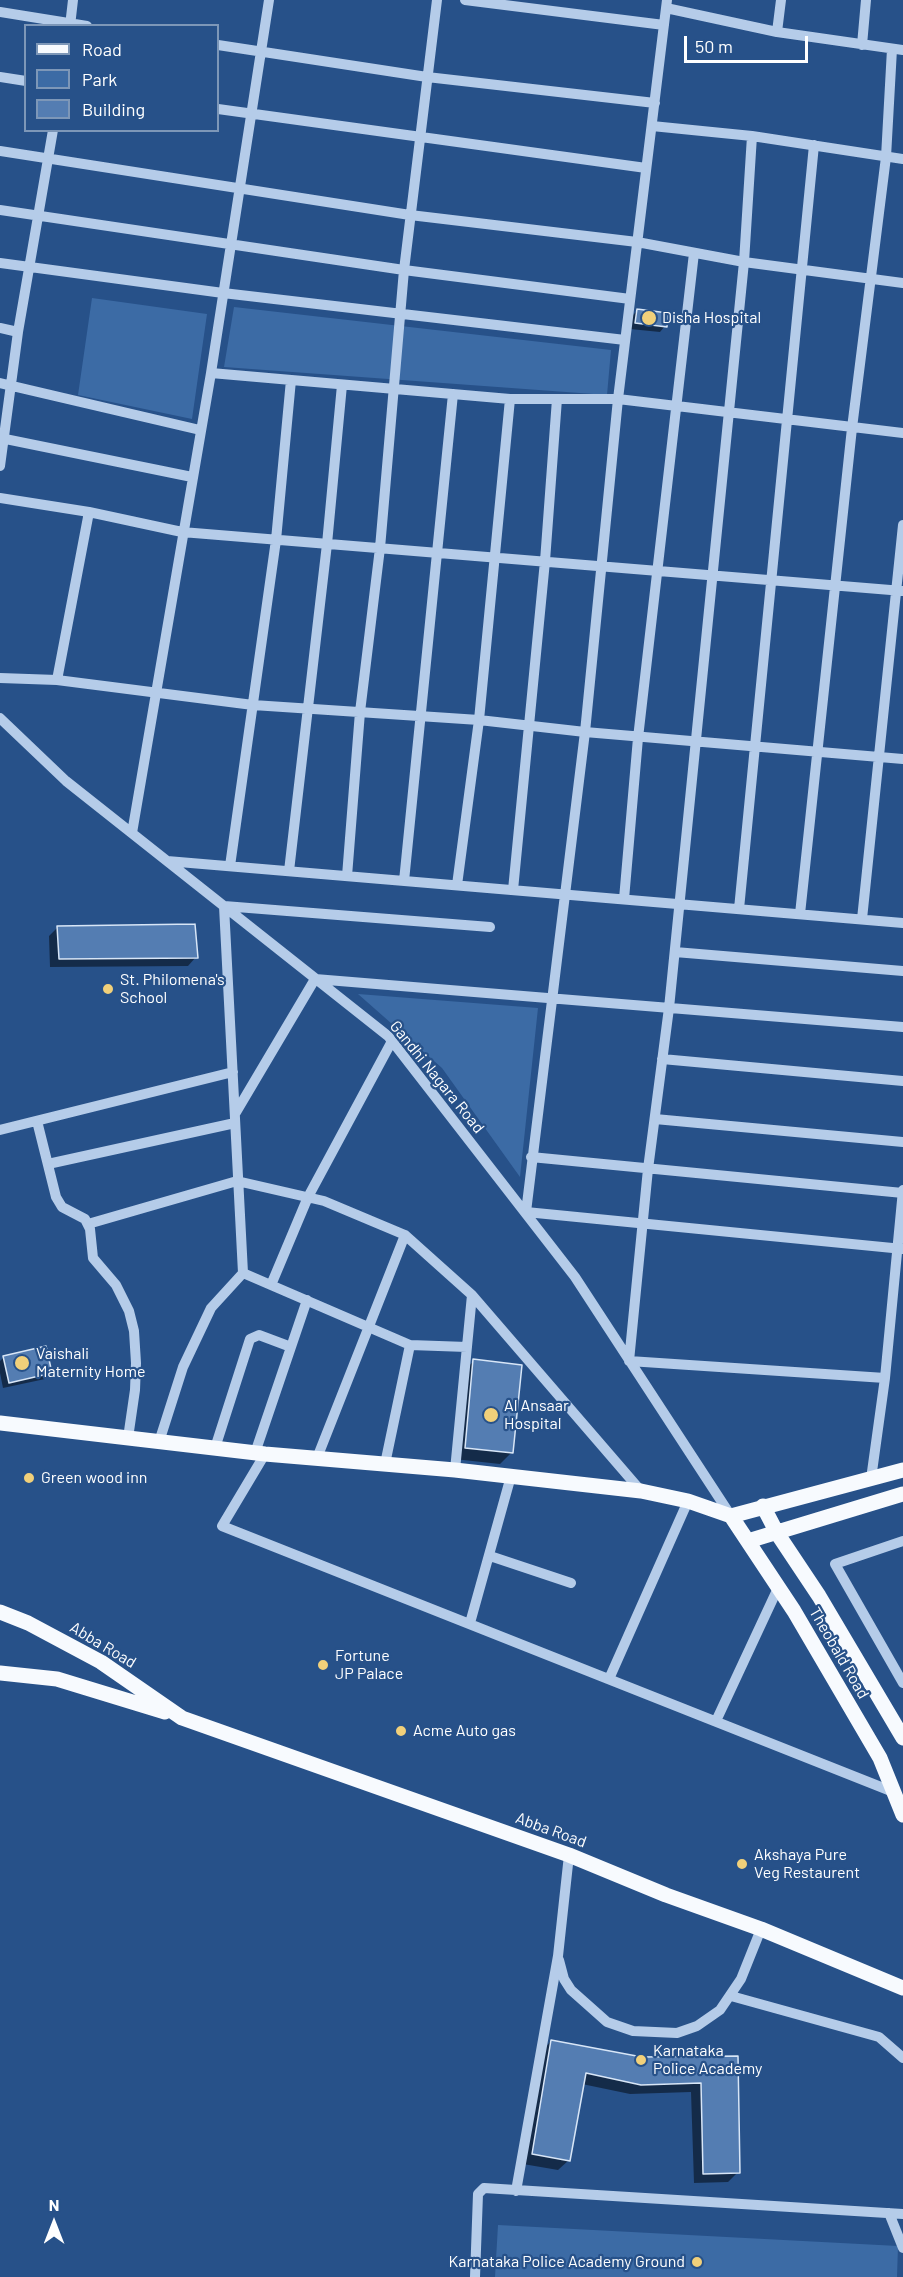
<!DOCTYPE html>
<html>
<head>
<meta charset="utf-8">
<style>
	body { margin:0 }
	#map { position:relative; width:903px; height:2277px; overflow:hidden; background:#275189; font-family:Barlow,sans-serif }
	canvas { display:block }
	.legend { position:absolute; left:24px; top:24px; width:195px; height:108px; box-sizing:border-box; background:#275189; border:2px solid #7d97b8; margin:0; padding:8px 10px; list-style:none; font-size:18px; color:#fff }
	.legend li { display:flex; align-items:center; gap:12px; height:30px }
	.legend b { width:30px; border:2px solid #7d97b8 }
	.north { position:absolute; left:24px; top:2193px; width:60px; height:60px; -webkit-text-stroke:4px #275189; paint-order:stroke; rotate:0deg; font-size:16px; font-weight:700; line-height:24px; text-align:center; color:#fff }
	.north::after { content:''; display:block; margin:auto; width:21px; height:27px; background:#fff; clip-path:polygon(50% 0,100% 100%,50% 72%,0 100%) }
	.scale { position:absolute; left:684px; top:36px; width:124px; height:27px; box-sizing:border-box; border:3px solid #fff; border-top:0; padding-left:8px; font-size:18px; line-height:21px; white-space:nowrap; color:#fff; -webkit-text-stroke:4px #275189; paint-order:stroke }
</style>
</head>
<body>
<div id="map">
<canvas width="903" height="2277"></canvas>
<ul class="legend">
<li><b style="height:8px;background:#f7fafe"></b>Road</li>
<li><b style="height:16px;background:#3c6ba5"></b>Park</li>
<li><b style="height:16px;background:#547db2"></b>Building</li>
</ul>
<div class="north">N</div>
<div class="scale">50 m</div>
</div>
<script>
const g = document.querySelector('canvas').getContext('2d');
g.lineJoin = 'round';
function fill(path, color) {
  g.fillStyle = color;
  g.fill(path, 'evenodd');
}
function shape(rows) {
  const path = new Path2D();
  for (const r of rows) {
    path.moveTo(r[0], r[1]);
    for (let i = 2; i < r.length; i += 2) path.lineTo(r[i], r[i + 1]);
  }
  return path;
}
function trace(path, color, width, dash) {
  g.strokeStyle = color;
  g.lineWidth = width;
  g.lineCap = dash ? 'butt' : 'round';
  g.setLineDash(dash || []);
  g.stroke(path);
}
function write(font, color, halo, rows, align = 'center') {
  g.font = font + ' Barlow,sans-serif';
  g.lineWidth = 4.5;
  g.setLineDash([]);
  g.textBaseline = 'middle';
  g.strokeStyle = halo;
  g.fillStyle = color;
  for (const [text, x, y, turn = 0] of rows) {
    g.save();
    g.translate(x, y);
    g.rotate((+turn || 0) * Math.PI / 180);
    g.textAlign = isNaN(turn) ? turn : align;
    if (halo) g.strokeText(text, 0, 0);
    g.fillText(text, 0, 0);
    g.restore();
  }
}
const green = shape([
	[92,298,207,314,192,419,78,395],
	[234,307,611,350,607,395,224,367],
	[358,994,538,1008,520,1177,442,1068],
	[498,2225,898,2246,897,2277,495,2277]
]);
const shadow = shape([
	[638,310,665,326,660,332,630,329,632,316],
	[58,927,196,957,188,966,50,967,49,936],
	[45,1348,51,1373,45,1379,3,1388,0,1373,0,1361,3,1358],
	[474,1361,512,1452,500,1464,454,1459,462,1372],
	[551,2041,642,2058,737,2057,738,2172,728,2182,694,2183,691,2092,630,2094,582,2084,569,2160,558,2170,523,2164,541,2052]
]);
const building = shape([
	[637,309,668,313,667,327,635,323,637,309],
	[195,924,198,958,59,959,57,926,195,924],
	[46,1346,52,1373,9,1383,3,1356,46,1346],
	[473,1359,522,1365,513,1453,465,1448,473,1359],
	[551,2040,642,2057,738,2056,740,2173,703,2174,701,2083,641,2085,586,2073,570,2161,532,2154,551,2040]
]);
const minor = shape([
	[465,0,664,25],
	[667,0,618,399,585,732,526,1212,903,1249],
	[666,8,777,32,903,50],
	[0,12,87,26],
	[70,26,73,0],
	[777,32,781,0],
	[218,45,427,77,655,103],
	[862,45,866,0],
	[0,77,26,81],
	[218,109,646,168],
	[652,126,752,136,903,159],
	[752,136,744,262,669,1008,648,1169,629,1361,885,1378],
	[0,151,410,215,637,242,744,262,903,283],
	[0,210,404,270,630,299],
	[0,263,223,293,625,340],
	[0,328,18,332],
	[211,373,510,399,618,399,903,433],
	[0,383,200,430],
	[0,438,192,477],
	[0,466,18,332,53,130],
	[0,498,89,512,182,532,903,591],
	[0,678,57,680,253,705,479,720,585,732,903,759],
	[57,680,89,512],
	[0,718,66,781,388,1036,575,1277,731,1516],
	[132,833,211,373,269,0],
	[167,861,903,923],
	[230,866,276,540,291,380],
	[289,871,327,544,342,385],
	[347,876,360,712,380,548,404,270,437,0],
	[404,881,453,394],
	[457,885,479,720,510,399],
	[513,890,545,561,557,399],
	[624,899,638,738,694,253],
	[739,909,814,145],
	[800,914,852,428,886,157,892,49],
	[862,919,903,525],
	[675,952,903,971],
	[662,1059,903,1081],
	[235,1114,315,979,903,1027],
	[655,1119,903,1142],
	[37,1121,56,1197,62,1207,85,1219,90,1229,93,1258,116,1285,129,1311,134,1331,136,1363,135,1390,128,1438],
	[0,1130,233,1072],
	[531,1157,903,1193],
	[48,1164,235,1123],
	[88,1224,237,1181,324,1201,405,1235,472,1295,641,1491],
	[243,1273,410,1345,467,1347],
	[271,1285,308,1197,392,1041],
	[159,1442,183,1367,211,1308,243,1273,224,906,490,927],
	[215,1448,250,1339,259,1335,291,1347],
	[255,1453,307,1300],
	[265,1454,222,1526,896,1793],
	[317,1458,405,1235],
	[385,1464,410,1345],
	[455,1470,472,1295],
	[871,1479,885,1378,903,1190],
	[903,1541,835,1564,903,1683],
	[490,1556,571,1583],
	[470,1623,511,1476],
	[609,1679,688,1501],
	[716,1721,778,1588],
	[559,1960,564,1979,571,1990,607,2022,633,2031,677,2033,697,2026,720,2010,741,1979,761,1929],
	[731,1996,879,2037,903,2058],
	[516,2191,558,1956,569,1855],
	[889,2213,903,2248],
	[475,2277,478,2194,484,2188,903,2214]
]);
const major = shape([
	[0,1423,265,1454,455,1470,641,1491,688,1501,731,1516,903,1470],
	[763,1506,777,1533,819,1596,903,1738],
	[731,1516,794,1611,880,1758,903,1815],
	[748,1541,903,1494],
	[0,1612,28,1623,101,1662,182,1718,569,1855,666,1895,761,1929,903,1988],
	[0,1673,57,1679,165,1712]
]);
const markers = [
	[649,318,8,"#f1d07a"],
	[108,989,6,"#f1d07a"],
	[22,1363,8,"#f1d07a"],
	[491,1415,8,"#f1d07a"],
	[29,1478,6,"#f1d07a"],
	[323,1665,6,"#f1d07a"],
	[401,1731,6,"#f1d07a"],
	[742,1864,6,"#f1d07a"],
	[641,2060,6,"#f1d07a"],
	[697,2262,6,"#f1d07a"]
];
const poiNames = [
	["Disha Hospital",662,318],
	["St. Philomena's",120,980],
	["School",120,998],
	["Vaishali",36,1354],
	["Maternity Home",36,1372],
	["Al Ansaar",504,1406],
	["Hospital",504,1424],
	["Green wood inn",41,1478],
	["Fortune",335,1656],
	["JP Palace",335,1674],
	["Acme Auto gas",413,1731],
	["Akshaya Pure",754,1855],
	["Veg Restaurent",754,1873],
	["Karnataka",653,2051],
	["Police Academy",653,2069],
	["Karnataka Police Academy Ground",685,2262,"right"]
];
const streetNames = [
	["Gandhi Nagara Road",437,1077,51],
	["Abba Road",103,1645,31],
	["Theobald Road",839,1653,60],
	["Abba Road",551,1830,20]
];
fill(green, '#3c6ba5');
fill(shadow, '#0007');
fill(building, '#547db2');
trace(building, '#d8e6f7', 1.5);
trace(minor, '#b5cce9', 10);
trace(major, '#f7fafe', 15);
for (const [x, y, r, color] of markers) {
  const dot = new Path2D();
  dot.arc(x, y, r, 0, 2 * Math.PI);
  g.fillStyle = color;
  g.fill(dot);
  trace(dot, '#275189', 2);
}
write('16px', '#fff', '#275189', poiNames, 'left');
write('16px', '#fff', '#275189', streetNames);
</script>
</body>
</html>
